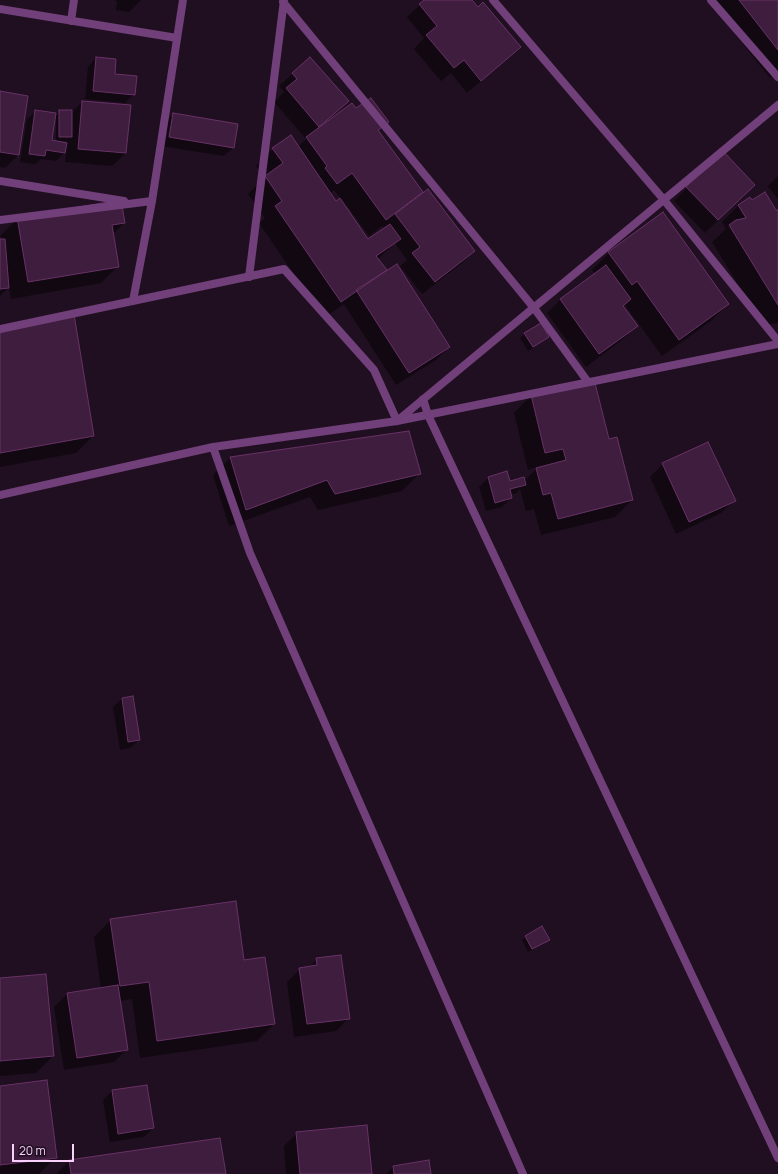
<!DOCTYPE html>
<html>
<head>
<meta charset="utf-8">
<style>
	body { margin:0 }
	#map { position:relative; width:778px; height:1174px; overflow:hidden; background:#200f20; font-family:Manrope,sans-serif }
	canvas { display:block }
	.scale { position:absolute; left:12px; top:1144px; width:62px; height:18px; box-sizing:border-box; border:2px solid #f8d2fa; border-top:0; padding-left:5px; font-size:12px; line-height:14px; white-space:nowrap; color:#f8d2fa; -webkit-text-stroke:3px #200f20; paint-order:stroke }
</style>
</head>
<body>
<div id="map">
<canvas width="778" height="1174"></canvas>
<div class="scale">20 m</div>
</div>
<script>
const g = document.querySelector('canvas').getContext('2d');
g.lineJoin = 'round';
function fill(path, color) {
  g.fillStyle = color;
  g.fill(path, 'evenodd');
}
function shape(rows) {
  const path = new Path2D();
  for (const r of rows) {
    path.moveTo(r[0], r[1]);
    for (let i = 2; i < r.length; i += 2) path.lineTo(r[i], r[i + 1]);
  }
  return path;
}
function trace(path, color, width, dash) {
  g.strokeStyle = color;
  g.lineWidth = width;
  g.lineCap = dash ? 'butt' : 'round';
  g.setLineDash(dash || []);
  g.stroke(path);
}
const shadow = shape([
	[113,0,141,0,129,12,116,10,117,1],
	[425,0,471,0,520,47,467,93,451,73,441,81,414,49,424,38,407,17],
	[708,0,778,0,778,71,770,78],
	[96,58,134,94,125,103,85,99,88,67],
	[310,58,347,101,323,124,324,126,356,110,387,122,377,132,423,194,474,251,461,264,422,294,400,266,407,260,395,243,378,259,385,270,381,275,449,347,436,360,396,385,344,304,324,318,259,223,265,218,248,194,264,178,256,166,273,149,298,147,306,139,274,102,284,92,279,86],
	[334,190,341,199,336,202,330,193],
	[347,206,369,236,382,226,384,229,368,240,345,207],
	[0,92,18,155,5,168,0,167],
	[82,102,130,106,126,153,112,166,65,162,66,151,56,161,41,159,35,164,20,162,27,119,36,111,50,141,56,142,56,115,60,111,71,113],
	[56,141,67,141,67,144],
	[173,115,233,148,224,156,161,146,164,123],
	[778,176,778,199,768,186],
	[687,188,741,198,705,233,674,201],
	[751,201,778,211,778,323,763,325,712,242,726,229,722,222,739,205],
	[18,218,124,223,113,234,118,266,101,283,11,299,9,287,0,296,1,235],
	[609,253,728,304,711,321,662,356,625,305,622,307,636,326,623,339,586,367,547,313,560,300,595,274,592,270],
	[0,331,93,436,76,453,0,467],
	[525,334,548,337,528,351,520,338],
	[531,396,608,441,632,500,615,517,541,535,534,509,526,511,520,489,516,493,510,495,511,498,502,507,486,511,479,487,488,478,507,473,509,482,524,481,538,467,528,470,514,413],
	[408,432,419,474,402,491,318,510,310,497,229,526,213,475,230,458],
	[663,464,734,500,721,513,676,534,650,477],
	[122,699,139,740,130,748,120,750,113,707],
	[111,920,244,961,274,1024,257,1041,140,1058,132,999,120,1001,127,1049,114,1062,64,1070,54,1007,67,994,101,989,94,937],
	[526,936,548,940,528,952,522,940],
	[317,959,349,1018,336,1031,294,1037,287,982,300,969,308,968],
	[0,979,53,1056,36,1073,0,1076],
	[0,1087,56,1157,39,1174,0,1174],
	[112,1091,153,1128,144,1137,110,1142,103,1100],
	[297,1133,371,1174,286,1174,284,1146],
	[69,1161,225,1174,56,1174],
	[393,1167,430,1174,386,1174]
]);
const building = shape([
	[424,0,472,0,478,7,483,2,521,47,481,81,464,60,454,68,426,35,437,26,419,4,424,0],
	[739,0,778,0,778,50,739,0],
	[96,57,116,59,115,74,137,76,135,95,93,91,96,57],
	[310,57,349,101,319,127,286,88,297,79,292,73,310,57],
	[0,91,28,96,19,155,0,152,0,91],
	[371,98,389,122,378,130,423,192,386,220,352,173,337,184,325,168,327,166,306,137,352,103,356,108,371,98],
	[82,101,131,105,126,153,78,149,82,101],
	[35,110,56,113,52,140,67,143,65,153,46,150,45,156,29,154,35,110],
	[59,110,72,110,72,137,59,137,59,110],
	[173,113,238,124,234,148,169,137,173,113],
	[291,135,336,201,340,198,368,239,390,224,401,239,376,256,387,270,341,302,275,206,282,201,265,176,283,163,272,148,291,135],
	[723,151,755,185,718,220,686,187,723,151],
	[428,189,475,251,435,282,412,253,420,247,395,214,428,189],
	[765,192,776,210,778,210,778,305,729,225,736,220,746,218,738,205,750,197,752,200,765,192],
	[121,200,125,223,112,225,119,267,28,282,17,217,121,200],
	[663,212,729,304,679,340,637,281,632,285,608,252,663,212],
	[0,239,5,239,9,288,0,289,0,239],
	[397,264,450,347,409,373,356,290,397,264],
	[606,265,631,299,623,306,638,326,599,354,560,299,606,265],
	[74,314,94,436,0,453,0,330,74,314],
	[541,323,549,337,533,347,524,333,541,323],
	[594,379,609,439,617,437,633,500,558,519,551,493,543,495,536,468,566,460,563,449,545,453,531,395,594,379],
	[409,431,421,474,335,494,327,480,246,510,230,457,409,431],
	[708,442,736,501,689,522,662,463,708,442],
	[507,471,510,481,524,477,526,485,510,489,512,498,495,503,488,477,507,471],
	[133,696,140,740,128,742,122,698,133,696],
	[236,901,244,960,265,957,275,1024,157,1041,149,982,120,986,110,919,236,901],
	[542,926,550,940,532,949,525,936,542,926],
	[341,955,350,1019,307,1024,299,968,317,965,316,958,341,955],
	[46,974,54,1056,0,1061,0,978,46,974],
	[118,985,128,1050,77,1058,67,993,118,985],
	[47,1080,57,1158,0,1165,0,1086,47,1080],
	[147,1085,154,1128,118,1134,112,1090,147,1085],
	[367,1125,372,1174,300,1174,296,1132,367,1125],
	[220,1138,226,1174,71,1174,69,1160,220,1138],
	[429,1160,431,1174,394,1174,393,1166,429,1160]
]);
const minor = shape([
	[493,0,664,200,778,341],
	[711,0,778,77],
	[283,2,534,308,588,382],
	[0,9,177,38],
	[71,21,74,0],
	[0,181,124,201],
	[0,220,152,201],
	[249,277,284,0],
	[133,301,152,201,183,0],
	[0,329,284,269,374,370,397,421,778,105],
	[423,399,428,415,778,1158],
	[213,447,250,553,523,1174],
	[0,495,213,447,397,421,778,344]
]);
fill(shadow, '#0007');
fill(building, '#3f1d3e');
trace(building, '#683267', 1);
trace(minor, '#713f7a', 8);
</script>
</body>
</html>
